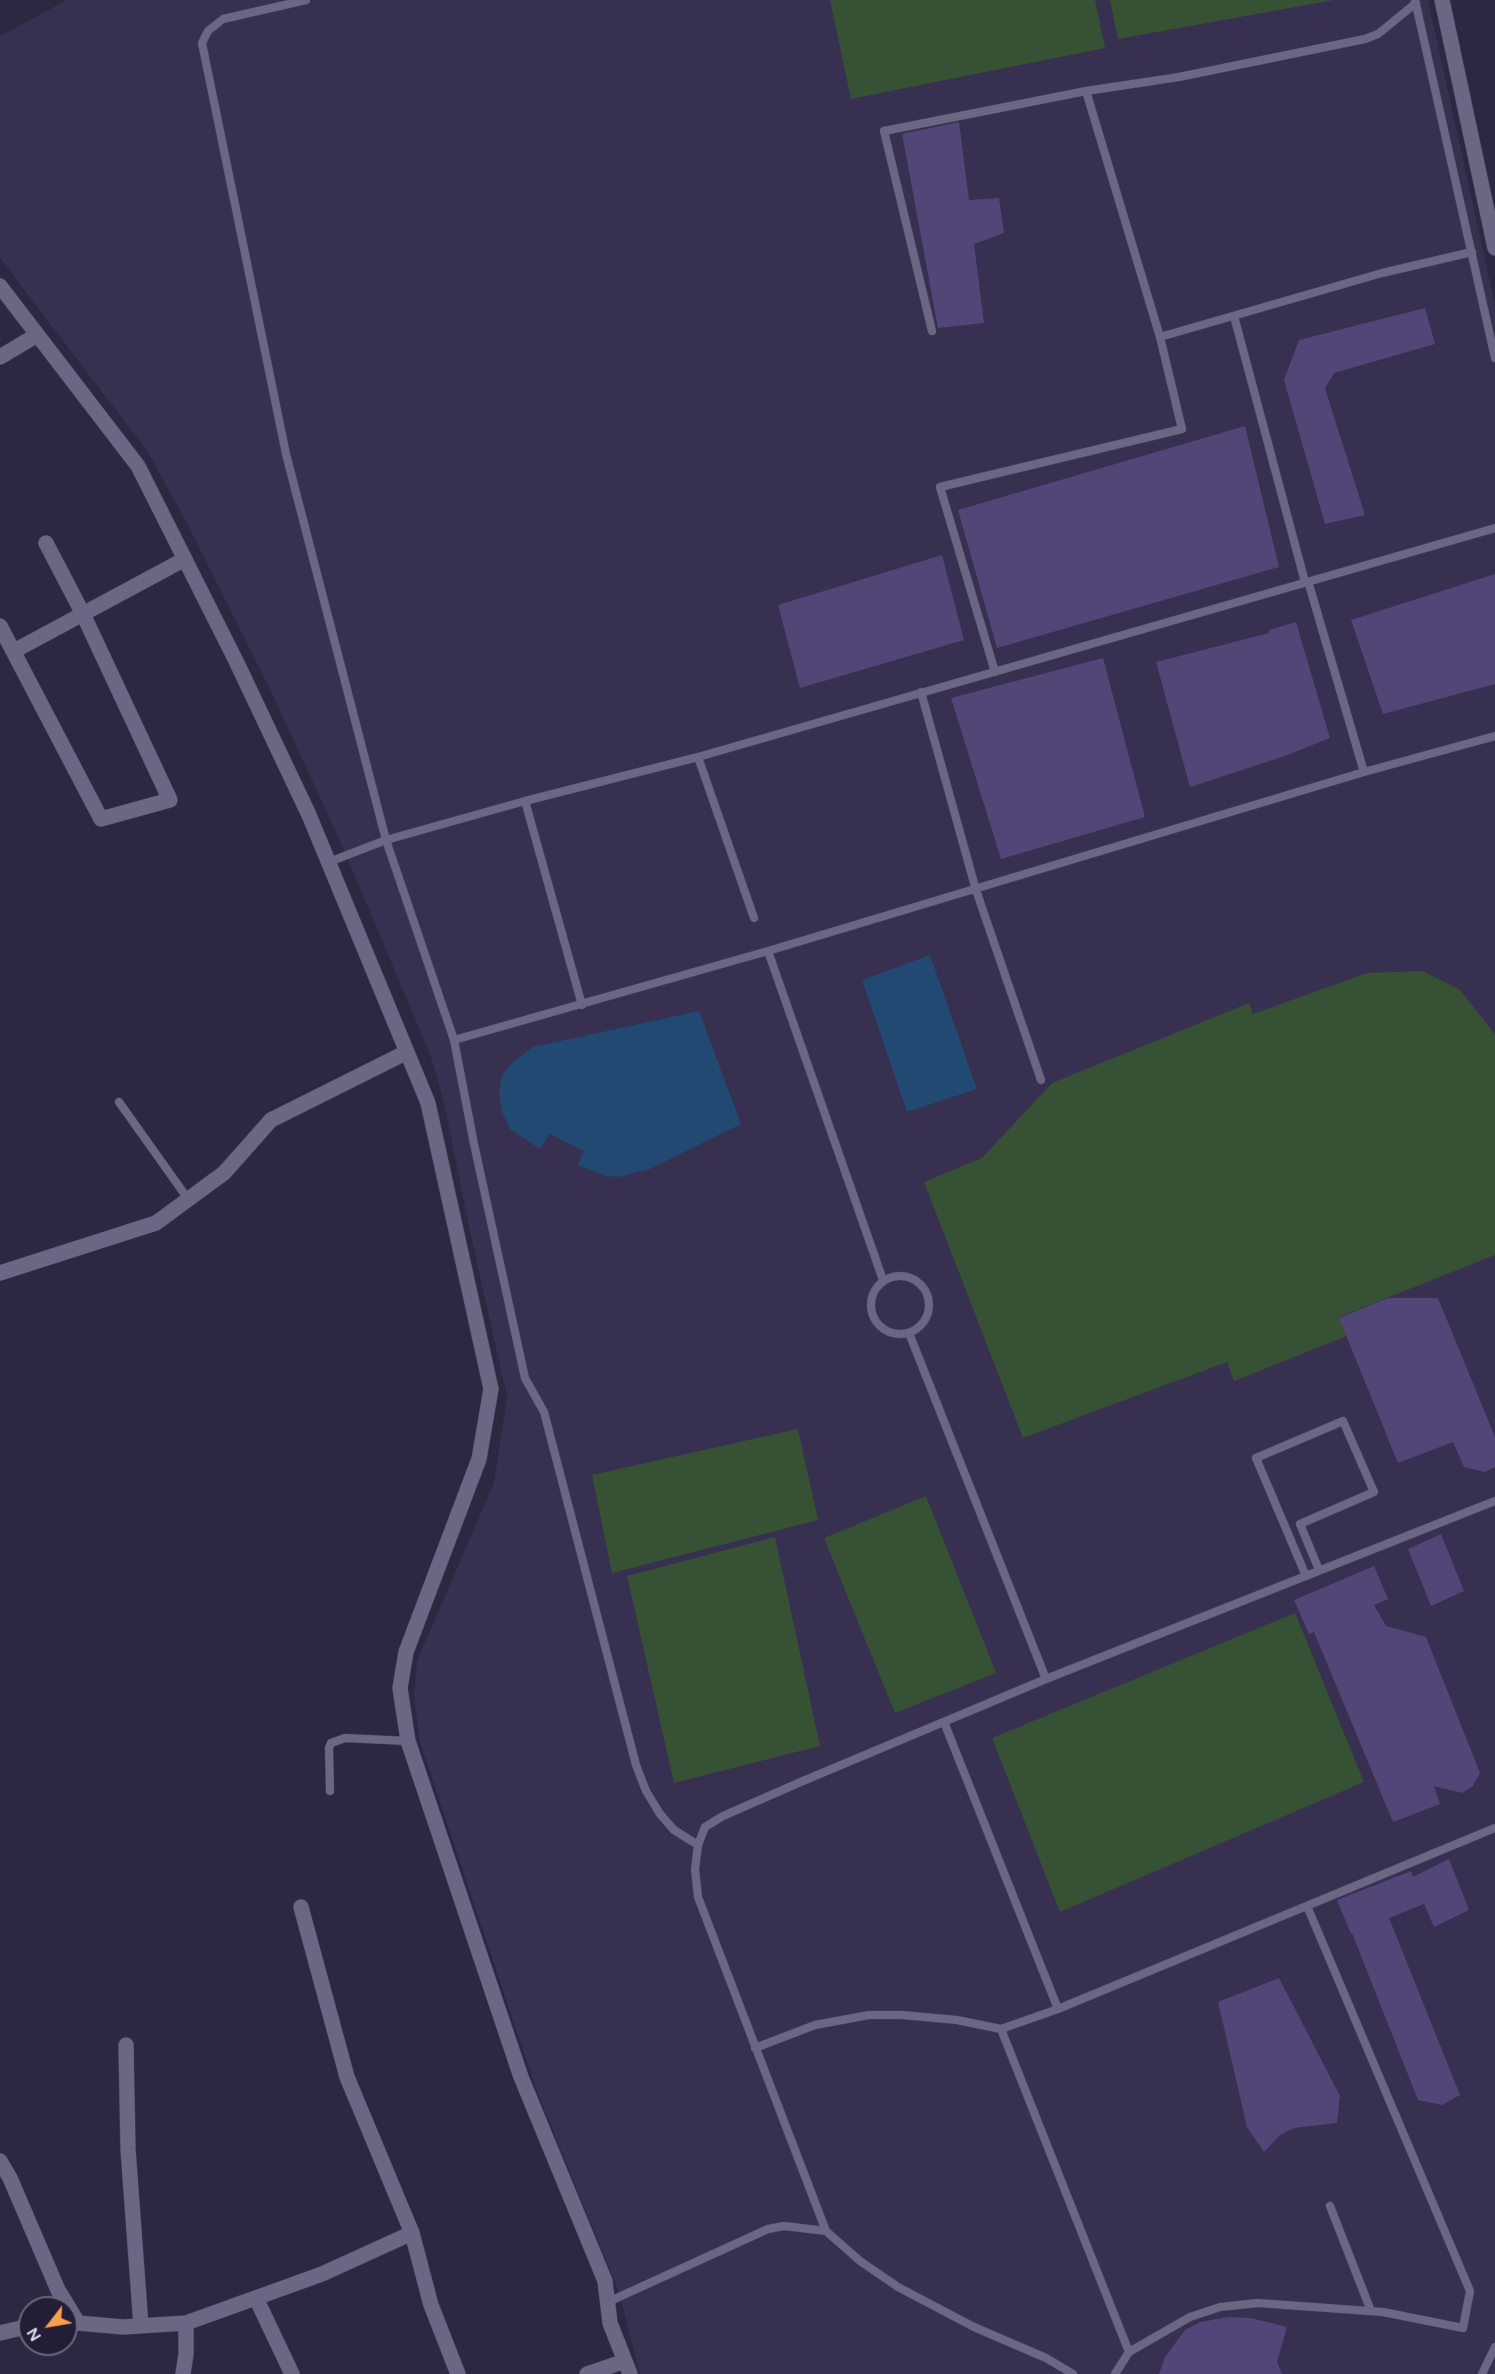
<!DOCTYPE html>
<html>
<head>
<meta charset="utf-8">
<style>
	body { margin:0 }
	#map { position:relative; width:1495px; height:2374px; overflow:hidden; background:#2d2741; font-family:Figtree,sans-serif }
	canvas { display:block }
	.north { position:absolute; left:18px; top:2296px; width:60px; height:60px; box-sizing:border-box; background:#231d36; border:2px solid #6b667c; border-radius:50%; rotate:239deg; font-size:16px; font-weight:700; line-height:24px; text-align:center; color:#d7d4e5 }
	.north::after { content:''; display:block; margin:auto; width:21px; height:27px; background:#fa9f50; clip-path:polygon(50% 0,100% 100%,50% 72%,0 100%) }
</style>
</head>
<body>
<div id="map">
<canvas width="1495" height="2374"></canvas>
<div class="north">N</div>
</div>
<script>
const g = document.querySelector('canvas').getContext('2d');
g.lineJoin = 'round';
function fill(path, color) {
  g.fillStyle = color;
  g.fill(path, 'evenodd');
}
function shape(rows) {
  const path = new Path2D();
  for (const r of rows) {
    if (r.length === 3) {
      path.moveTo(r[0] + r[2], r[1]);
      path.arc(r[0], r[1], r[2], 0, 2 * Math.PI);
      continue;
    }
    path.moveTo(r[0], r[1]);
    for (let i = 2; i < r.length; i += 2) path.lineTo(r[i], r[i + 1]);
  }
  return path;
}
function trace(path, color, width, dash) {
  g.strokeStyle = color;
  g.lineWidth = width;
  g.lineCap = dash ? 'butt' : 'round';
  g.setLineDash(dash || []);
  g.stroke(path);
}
const built = shape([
	[67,0,1428,0,1495,305,1495,2374,640,2374,618,2290,536,2089,420,1742,414,1698,417,1661,494,1483,507,1397,469,1227,444,1102,430,1054,340,841,270,689,187,523,147,451,0,258,0,36]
]);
const green = shape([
	[830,0,1095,0,1105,48,851,99],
	[1110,0,1334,0,1118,39],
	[1422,971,1459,989,1495,1034,1495,1255,1339,1317,1347,1336,1234,1381,1227,1362,1023,1438,924,1182,982,1158,1052,1083,1249,1003,1253,1014,1367,973],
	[798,1429,818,1520,612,1573,592,1475],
	[926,1496,996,1673,895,1713,824,1538],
	[775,1537,820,1746,674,1783,627,1576],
	[1295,1613,1364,1782,1060,1912,992,1738]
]);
const water = shape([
	[930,955,977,1089,907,1112,862,980],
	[699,1011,741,1124,650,1169,619,1177,605,1176,578,1165,584,1151,550,1134,540,1149,510,1129,502,1112,499,1093,502,1076,514,1061,533,1047]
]);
const building = shape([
	[959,122,969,200,999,198,1004,233,974,244,984,323,938,328,902,134],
	[1425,308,1435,344,1334,373,1325,388,1365,515,1325,524,1284,380,1299,340],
	[1245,426,1279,567,997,648,958,510],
	[942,555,964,640,800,688,778,605],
	[1495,574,1495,684,1383,714,1351,620],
	[1296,622,1330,738,1285,756,1190,787,1156,662,1269,633,1269,630],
	[1103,658,1145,817,1001,859,951,698],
	[1388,1298,1438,1298,1495,1437,1495,1467,1485,1472,1464,1467,1453,1442,1398,1463,1339,1318],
	[1441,1534,1464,1591,1431,1606,1408,1549],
	[1374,1566,1388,1599,1374,1605,1386,1626,1426,1637,1480,1773,1473,1786,1462,1793,1434,1786,1440,1804,1393,1822,1314,1632,1309,1634,1294,1600],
	[1449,1859,1469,1910,1434,1927,1424,1904,1389,1918,1460,2095,1442,2105,1418,2100,1352,1933,1351,1934,1337,1900,1411,1871,1413,1877],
	[1279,1978,1340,2096,1337,2123,1294,2128,1280,2135,1264,2152,1247,2127,1218,2002],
	[1229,2317,1251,2318,1287,2327,1277,2362,1282,2374,1159,2374,1165,2357,1185,2330,1200,2322]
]);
const service = shape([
	[306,0,223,19,208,31,202,43,286,454,386,840,454,1040,474,1144,525,1378,544,1412,636,1765,646,1791,660,1814,674,1830,698,1845],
	[1415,0,1495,358],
	[1234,316,1305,582],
	[932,331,884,131,1086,91,1179,77,1365,39,1378,34,1416,3],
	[1160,337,1382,273,1472,252],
	[1308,581,1364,772],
	[995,672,940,487,1182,429,1160,337,1086,91],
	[921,692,976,890,1041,1080],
	[698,757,754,918],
	[525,801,582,1005],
	[329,862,386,840,525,801,698,757,1495,528],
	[768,951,883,1280],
	[454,1040,768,951,1364,772,1495,736],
	[119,1102,188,1199],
	[900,1305,29],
	[909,1333,1046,1679],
	[1306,1576,1256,1458,1343,1421,1374,1492,1300,1524,1319,1570],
	[944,1722,1058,2009],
	[330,1791,329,1748,331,1743,345,1738,408,1741],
	[755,2048,815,2025,869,2015,902,2015,957,2020,1001,2029],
	[1330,2206,1371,2311],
	[608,2302,768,2229,784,2226,826,2231],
	[1129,2352,1190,2317,1220,2307,1258,2303,1383,2312,1463,2328,1470,2291,1307,1906],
	[1073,2374,1046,2358,974,2327,898,2287,860,2261,826,2231,698,1897,695,1869,698,1845,705,1827,723,1816,803,1781,1046,1679,1495,1501],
	[1115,2374,1129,2352,1001,2029,1058,2009,1495,1828],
	[1482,2374,1495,2347]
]);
const minor = shape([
	[0,286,138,466,237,663,309,815,428,1103,491,1389,479,1459,406,1652,400,1688,408,1741,521,2077,605,2281,610,2323,630,2374],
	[0,357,37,335],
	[0,626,101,819,170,800,83,614,46,543],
	[14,651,185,559],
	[0,1273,156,1223,224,1173,271,1120,407,1052],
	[301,1907,347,2077,412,2233],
	[126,2045,128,2149,141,2326],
	[0,2161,10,2178,58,2290,78,2323,123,2327,186,2323,322,2274,412,2233,431,2305,458,2374],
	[256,2298,292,2374],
	[0,2333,30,2326],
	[183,2374,186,2354,186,2323],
	[587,2374,625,2361]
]);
const secondary = shape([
	[1442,0,1495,248]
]);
fill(built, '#373050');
fill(green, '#375135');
fill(water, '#214971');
fill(building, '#514677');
trace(service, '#474258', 9);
trace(minor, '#474258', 16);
trace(secondary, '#474258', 16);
trace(service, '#6b6683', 8);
trace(minor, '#6b6683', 15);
trace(secondary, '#6b6683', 15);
</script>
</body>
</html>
